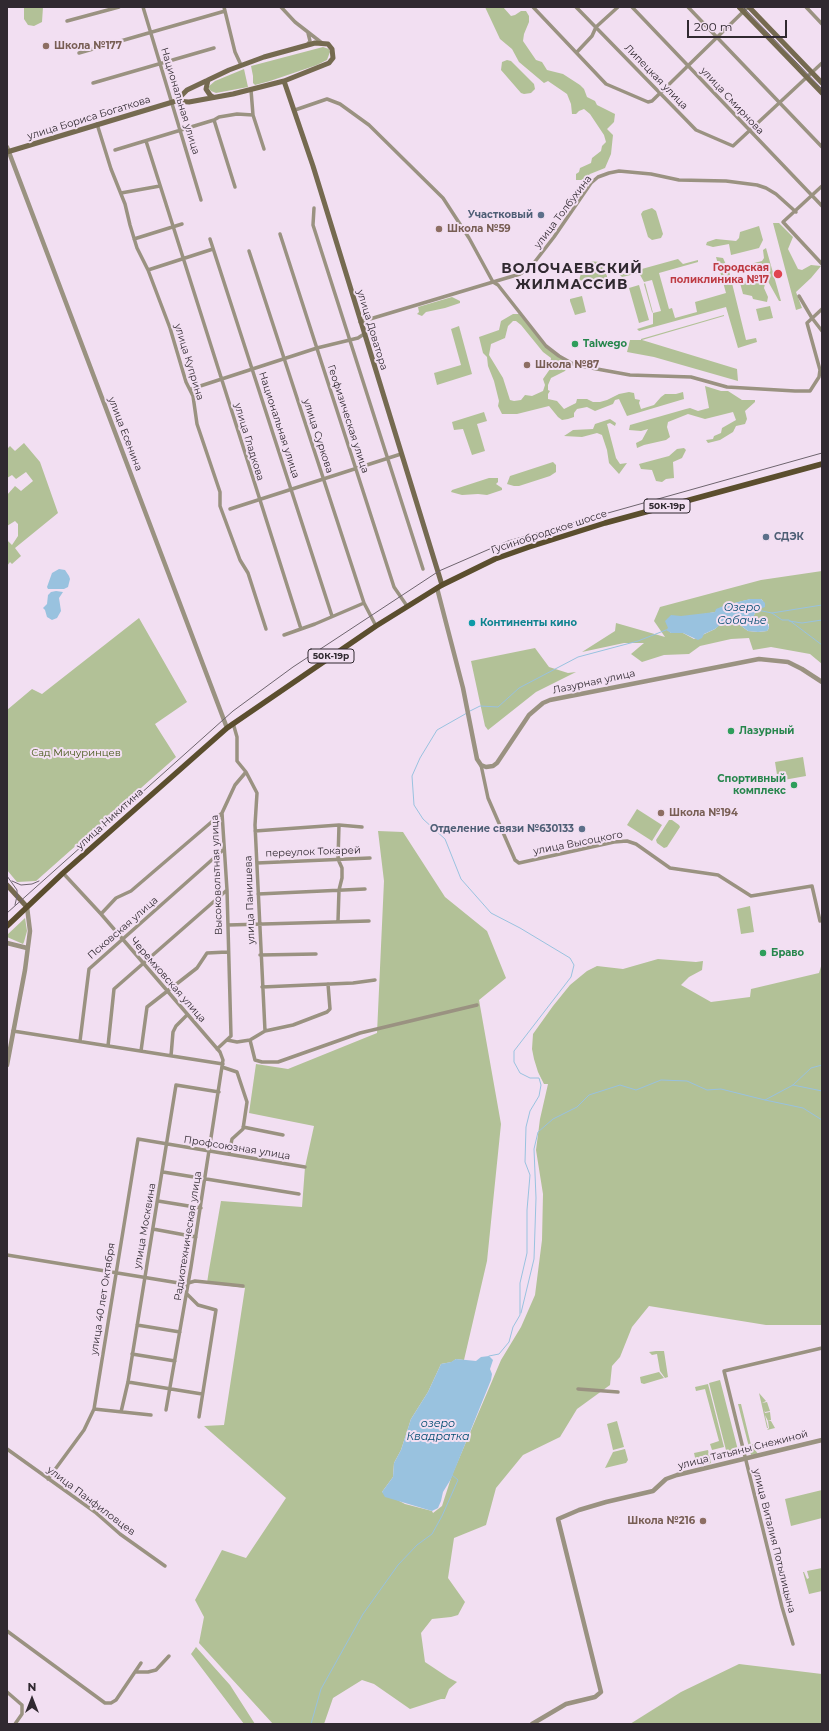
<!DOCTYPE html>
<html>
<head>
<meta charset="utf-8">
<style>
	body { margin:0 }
	#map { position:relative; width:829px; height:1731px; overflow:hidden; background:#f2dff2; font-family:Montserrat,sans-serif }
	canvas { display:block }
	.frame { position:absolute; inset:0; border:8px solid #302930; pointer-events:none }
	.north { position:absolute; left:12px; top:1679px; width:40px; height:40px; -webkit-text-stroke:3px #f2dff2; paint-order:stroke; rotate:0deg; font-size:11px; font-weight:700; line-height:16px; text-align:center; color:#302930 }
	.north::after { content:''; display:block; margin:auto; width:14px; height:18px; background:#302930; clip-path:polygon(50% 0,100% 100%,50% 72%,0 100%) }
	.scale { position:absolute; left:687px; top:20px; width:100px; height:18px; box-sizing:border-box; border:2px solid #302930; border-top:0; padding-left:5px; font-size:12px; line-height:14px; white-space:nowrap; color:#302930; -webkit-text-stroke:3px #f2dff2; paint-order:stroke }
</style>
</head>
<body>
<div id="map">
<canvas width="829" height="1731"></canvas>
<div class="frame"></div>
<div class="north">N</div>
<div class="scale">200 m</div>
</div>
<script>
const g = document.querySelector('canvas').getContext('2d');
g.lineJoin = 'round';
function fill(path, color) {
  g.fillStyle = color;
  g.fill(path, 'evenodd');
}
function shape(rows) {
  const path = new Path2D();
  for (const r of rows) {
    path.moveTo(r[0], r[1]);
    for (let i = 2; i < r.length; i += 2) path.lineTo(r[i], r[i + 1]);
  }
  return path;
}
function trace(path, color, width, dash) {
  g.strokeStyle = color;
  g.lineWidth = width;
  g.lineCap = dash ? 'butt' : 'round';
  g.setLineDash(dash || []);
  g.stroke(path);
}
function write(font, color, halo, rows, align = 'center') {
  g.font = font + ' Montserrat,sans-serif';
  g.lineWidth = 4;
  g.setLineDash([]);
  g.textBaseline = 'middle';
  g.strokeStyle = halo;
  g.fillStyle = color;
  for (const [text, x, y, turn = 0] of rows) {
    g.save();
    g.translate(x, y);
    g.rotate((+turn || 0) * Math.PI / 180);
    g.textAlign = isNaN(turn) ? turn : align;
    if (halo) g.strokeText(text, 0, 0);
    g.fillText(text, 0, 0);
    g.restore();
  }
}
const green = shape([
	[24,7,43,7,42,22,34,26,28,25,24,19],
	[485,7,503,7,511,16,515,15,521,11,526,11,529,16,529,22,524,34,523,41,536,60,542,62,547,70,563,74,580,85,584,89,587,97,595,101,597,105,615,114,614,122,607,129,613,135,611,154,605,168,590,174,583,180,576,180,576,174,579,172,580,168,591,163,592,158,601,151,602,146,606,142,604,135,590,114,584,109,579,111,576,114,572,114,571,104,567,94,548,81,544,83,519,62,512,49,500,39],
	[323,47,329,49,330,52,327,60,317,65,270,81,255,85,253,83,253,76,251,66],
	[507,60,511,61,534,84,535,89,531,93,524,94,521,93,501,70,502,62],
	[244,69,248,87,216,93,211,91,208,87,215,81],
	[652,208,656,211,663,234,661,238,652,240,648,237,641,214,643,211],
	[773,223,779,223,793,237,788,249,798,269,802,270,811,265,821,266,811,278,796,292,802,308,796,310],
	[759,226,763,240,759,248,731,255,729,244,713,247,706,245,707,242,716,239,736,241,739,238,740,232],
	[766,248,781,301,779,301,765,276,749,268,750,264,762,261,764,258,763,250],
	[716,257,723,258,729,271,746,340,756,338,757,342,738,348,726,307,639,331,637,329,653,324,653,313,652,312,644,284,645,283,653,313,661,311,652,280,644,282,639,273,622,277,620,275,678,259,683,264,698,260,698,262,659,273,669,309,672,308,675,318,697,312,695,302,726,293],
	[585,261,601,262,607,276,607,284,600,284,579,280],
	[760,279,763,280,765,284,764,288,768,297,767,302,753,299,752,296,743,294,740,283,746,281,754,284],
	[639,285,649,320,639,323,629,288],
	[582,296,586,312,575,315,570,301,570,299],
	[452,297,460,301,460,303,445,308,426,312,422,316,417,314,419,312,418,307],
	[770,306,773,318,759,321,756,309],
	[513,314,519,314,542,342,569,364,565,371,551,378,548,385,548,390,550,391,548,394,548,399,557,401,564,409,576,403,577,399,587,399,593,402,600,402,607,400,619,394,629,392,634,393,635,399,640,400,639,403,641,409,654,405,661,397,665,394,676,394,683,392,684,399,627,416,619,399,615,400,613,404,595,411,587,407,577,409,574,413,574,417,568,419,562,420,558,417,549,406,517,414,502,414,498,406,499,401,494,381,488,366,487,357,483,353,479,337,499,330,501,321],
	[513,321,516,321,521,325,543,352,551,358,550,369,543,379,545,385,543,391,532,396,525,395,521,400,514,401,510,400,503,378,489,355,491,344,505,338,508,326],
	[724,315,724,316,642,340,737,369,738,381,654,357,627,352,630,340,641,340,641,339],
	[459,326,472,374,437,385,434,373,461,365,451,329],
	[705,386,721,391,728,391,742,400,755,400,755,402,745,411,747,419,745,424,736,426,733,432,720,440,708,443,706,440,713,439,714,436,721,433,722,428,736,420,733,412,705,419,688,414,668,422,667,427,670,437,666,440,644,445,637,448,636,443,642,440,648,429,641,431,629,430,630,425,686,409,690,408,698,411,709,408],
	[484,412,487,421,477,424,485,451,472,455,463,429,454,430,452,422],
	[610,419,616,423,615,426,610,423,607,424,616,458,620,464,627,463,619,474,609,463,607,450,602,435,597,433,582,437,564,436,573,430,593,429,595,424],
	[24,443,40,462,58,513,15,548,21,556,12,564,10,562,7,566,7,540,12,545,18,536,18,524,15,521,7,526,7,495,15,486,21,491,33,481,26,472,16,479,12,475,7,478,7,449,10,446,15,451],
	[684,448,686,450,682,458,673,462,674,478,666,479,662,482,656,481,652,470,641,469,639,464,669,456,677,449],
	[553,462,556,465,556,472,550,476,519,486,514,486,507,484,510,476],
	[489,478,498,478,498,482,496,484,502,488,502,490,487,495,478,494,462,495,451,492,452,490],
	[822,571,822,664,810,654,771,647,753,650,749,638,731,639,700,646,689,654,664,655,642,662,631,654,644,643,624,643,582,652,615,631,616,623,665,637,654,621,660,607,761,580],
	[751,599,761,599,763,601,754,615,754,618,769,624,769,628,767,631,758,632,748,631,740,625,724,620,715,629,694,639,683,633,671,633,669,631,668,628,675,616,693,616,715,612,726,605],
	[139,618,187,702,155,724,176,757,36,881,17,882,7,870,7,710,32,689,42,694],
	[535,648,549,667,568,673,576,672,536,692,488,730,485,726,471,661],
	[803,757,806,776,778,781,775,762],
	[637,809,662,825,652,841,627,825],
	[669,820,672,820,679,825,680,827,667,847,664,848,657,843,656,840],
	[378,831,403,832,445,897,487,931,506,978,479,1000,501,1124,487,1261,464,1360,456,1359,452,1362,441,1364,428,1392,411,1419,401,1450,394,1463,393,1477,382,1492,405,1504,432,1511,433,1513,442,1506,452,1475,501,1360,521,1327,535,1295,542,1240,543,1194,536,1150,540,1119,548,1084,544,1084,538,1072,534,1059,532,1049,533,1034,553,1006,570,985,587,971,597,966,623,969,658,959,696,962,703,961,702,970,689,977,681,985,711,1002,750,997,751,989,819,973,822,963,822,1325,766,1325,649,1306,632,1327,620,1357,612,1366,610,1385,577,1409,560,1437,523,1455,496,1488,486,1525,454,1538,448,1578,465,1602,458,1615,451,1617,432,1619,421,1633,425,1662,449,1678,457,1682,449,1689,445,1699,441,1699,410,1709,374,1684,362,1680,333,1698,324,1724,273,1724,199,1643,204,1617,195,1600,222,1550,246,1558,286,1498,204,1426,224,1425,245,1288,207,1283,209,1270,221,1201,302,1207,305,1167,314,1126,249,1113,256,1064,288,1069,377,1033,384,881],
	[750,906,754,932,741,934,737,909],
	[25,918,27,931,24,942,23,944,7,937,7,935],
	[656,1351,664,1351,668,1377,665,1378,660,1371,657,1354,652,1355,649,1352],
	[659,1372,664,1378,644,1384,641,1383,640,1377],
	[720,1380,739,1454,737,1456,728,1458,709,1383],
	[708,1384,724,1447,712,1450,710,1444,719,1441,705,1389,696,1391,695,1387],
	[759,1393,766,1401,762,1403,767,1402,770,1411,765,1412,764,1410,765,1413,770,1412,771,1420,768,1421,771,1421,775,1428,767,1430,769,1428,768,1421,765,1415,768,1428,767,1428],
	[738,1404,741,1404,751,1445,753,1444,753,1447,758,1454,751,1455],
	[617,1421,624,1447,613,1450,607,1424],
	[625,1449,628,1460,626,1463,605,1468,613,1452],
	[708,1450,711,1463,697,1466,694,1453],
	[822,1490,822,1518,791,1526,785,1499],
	[822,1568,822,1591,809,1594,803,1572,804,1572,807,1579,809,1578,807,1571],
	[196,1647,230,1685,255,1724,244,1724,191,1654],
	[739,1664,822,1674,822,1724,630,1724,681,1692]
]);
const water = shape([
	[59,569,65,570,69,576,70,579,68,587,64,589,48,589,47,587,52,573],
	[56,591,63,592,59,598,61,611,57,618,52,620,47,617,45,610,43,608,47,604,48,595,51,592],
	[750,599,761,599,765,603,765,607,757,610,754,615,754,618,767,621,769,628,767,631,758,632,748,631,740,625,726,620,715,629,704,634,702,638,698,640,683,633,671,633,666,630,668,628,665,621,671,615,681,616,715,612,716,609,726,605],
	[489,1356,493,1360,490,1369,492,1374,491,1380,451,1479,443,1492,441,1501,438,1508,432,1511,385,1497,382,1492,393,1477,394,1463,401,1450,411,1419,428,1392,441,1364,451,1362,456,1359,476,1361,481,1357]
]);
const stream = shape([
	[757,610,772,613,782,620,789,620,822,645],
	[772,613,822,605],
	[789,621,802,623,822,620],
	[470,711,480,706,498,707,519,688,578,657,638,641,666,630],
	[467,713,437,730,420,758,412,776,414,805,423,819,445,839,461,879,491,913,520,928,570,958,574,965,571,977,514,1051,514,1062,520,1073,530,1078,539,1078,541,1085,539,1096,530,1111,526,1127,525,1162,530,1175,527,1210,527,1253,520,1283,520,1315,513,1327,509,1342,499,1354,489,1356],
	[793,1085,822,1091],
	[765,1100,803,1108,822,1120],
	[521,1313,534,1259,536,1198,534,1149,538,1132,553,1119,577,1107,589,1095,620,1085,636,1090,661,1080,687,1081,707,1090,721,1089,765,1100,793,1085,811,1068,822,1065],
	[311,1724,321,1689,363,1614,398,1565,417,1545,432,1534,442,1516,458,1480,452,1475]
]);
const minor = shape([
	[143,7,201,200],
	[224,7,235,52,241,65],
	[281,7,295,22,322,43],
	[533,7,606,84,648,102,652,101,748,7],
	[576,7,696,130,733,146,822,63],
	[632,7,822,206],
	[688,7,822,147],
	[806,7,822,24],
	[67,21,119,7],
	[307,45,310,41,308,33],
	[577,52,592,36,596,27,618,7],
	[79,53,225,11],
	[93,83,214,48],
	[251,90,253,115,264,149],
	[295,110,327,99,340,104,369,125,443,198,469,238,493,282,498,285,546,346,559,356,575,365,630,375,691,377,727,387,795,391,810,391,819,377,820,370,822,370],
	[214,120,235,187],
	[97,124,111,169,125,204,130,225,137,248,148,270,170,328,186,382,193,396,197,424,220,492,220,506,240,560,248,573,266,629],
	[146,141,301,629],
	[115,150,214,120,219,117,237,114,253,115],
	[822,186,783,222,822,264],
	[121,193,160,186],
	[314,208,313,225,423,569],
	[280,234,394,587,407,606],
	[134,239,182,224],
	[210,239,332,616],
	[249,251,364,603,376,626],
	[148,270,213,249],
	[799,296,812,318,822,331],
	[360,322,493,282,520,274,530,268,554,237,591,183,598,177,609,173,619,171,651,174,679,180,726,181,757,185,766,188,776,194,796,212],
	[820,370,807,323,822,309],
	[191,389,317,348,358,338,364,334],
	[230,509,401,454],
	[284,635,315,624,364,603],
	[481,765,488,798,515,860,519,863,614,842,627,841,636,844,670,868,718,875,751,896,812,886,820,921,822,920],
	[246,772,257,793,255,825,265,1031],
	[255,831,339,825,362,827],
	[257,863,370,858],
	[63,873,101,914,220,1052,223,1060,191,1267,166,1410],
	[258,894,365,889],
	[101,914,116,898,131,891,222,813],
	[338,921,339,890,342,878,342,868,338,859,339,825],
	[228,925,369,921],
	[260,955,316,954],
	[262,987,353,983,375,980],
	[13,1031,223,1064],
	[227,1040,237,1042,250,1040,265,1031,293,1025,327,1012,330,1009,328,984],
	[250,1040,255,1060,262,1062,278,1062,360,1033,477,1005],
	[80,1041,89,969,223,850],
	[108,1046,114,989,227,890],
	[217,1049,231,1036,227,890,222,813,235,785,246,772,237,761,237,737,233,723],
	[141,1051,147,1007,197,968,207,953,227,952],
	[171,1056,173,1032,176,1026,187,1015],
	[222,1067,237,1072,247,1102,243,1129,232,1139,229,1154],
	[243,1127,283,1135],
	[163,1172,299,1194],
	[158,1201,201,1208],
	[153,1229,196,1237],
	[7,1255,185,1284,195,1281,243,1286],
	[187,1294,198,1305,216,1310,199,1417],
	[137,1325,180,1332],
	[132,1354,175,1361],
	[128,1382,202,1394],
	[578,1389,618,1392],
	[94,1409,151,1415],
	[121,1412,128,1382,176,1085,219,1092],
	[7,1449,95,1512,120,1534,165,1566],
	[48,1479,84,1430,94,1409,138,1139,305,1167],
	[7,1631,105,1703,111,1703,116,1700,141,1663],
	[793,1644,782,1607,724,1371,822,1348],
	[135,1672,148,1672,156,1670,169,1656],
	[7,1692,22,1705,22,1714,15,1724]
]);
const tertiary = shape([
	[7,147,227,728],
	[437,588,463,688,477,759,481,765,486,767,493,766,497,763,529,715,543,703,550,700,759,659,788,662,802,669,822,682],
	[7,943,27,948],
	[7,1065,25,970,30,931,27,907],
	[532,1724,566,1704,595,1697,601,1692,558,1519,579,1510,606,1502,653,1491,666,1479,677,1475,822,1440]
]);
const secondary = shape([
	[739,7,822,93],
	[749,7,822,83],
	[208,80,206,89,210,95,213,97],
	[284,81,313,166,442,585],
	[7,152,176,101,189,102,233,94,284,81,329,63,333,58,332,49,328,44,315,43,264,57,229,70,187,90,176,101],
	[7,885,27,907]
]);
const primary = shape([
	[7,926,63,873,227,728,376,626,442,585,495,559,529,547,605,523,822,464]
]);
const tram = shape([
	[743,7,822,89],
	[7,876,17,890,17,896,15,905],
	[12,881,21,885,32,884,39,881],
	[7,913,233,711,293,667,439,571,508,541,822,453]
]);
const markers = [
	[46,46,4,"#8d6e63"],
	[541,215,4,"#5c6f8a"],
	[439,229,4,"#8d6e63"],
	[778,274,5,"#e0444e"],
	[575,344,4,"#2e9e5b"],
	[527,365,4,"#8d6e63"],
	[766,537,4,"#5c6f8a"],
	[472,623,4,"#0f9aa8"],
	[731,731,4,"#2e9e5b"],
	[794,785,4,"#2e9e5b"],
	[661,813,4,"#8d6e63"],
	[582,829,4,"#5c6f8a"],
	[763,953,4,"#2e9e5b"],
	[703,1521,4,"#8d6e63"]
];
const shields = [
	[667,506,46],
	[331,656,46]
];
const shieldNames = [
	["50К-19р",667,506],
	["50К-19р",331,656]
];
const educationNames = [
	["Школа №177",54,46],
	["Школа №59",447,229],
	["Школа №87",535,365],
	["Школа №194",669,813],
	["Школа №216",695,1521,"right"]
];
const streetNames = [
	["Липецкая улица",656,77,46],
	["Национальная улица",180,101,73],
	["улица Смирнова",732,101,47],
	["улица Бориса Богаткова",89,118,-17],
	["улица Толбухина",563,212,-53],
	["улица Доватора",372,330,73],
	["улица Куприна",189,362,73],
	["Геофизическая улица",348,419,72],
	["Национальная улица",279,425,72],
	["улица Есенина",125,434,69],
	["улица Суркова",318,436,72],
	["улица Гладкова",249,442,73],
	["Гусинобродское шоссе",549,532,-18],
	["Лазурная улица",594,682,-12],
	["улица Никитина",110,819,-42],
	["улица Высоцкого",578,843,-11],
	["переулок Токарей",313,852,-2],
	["Высоковольтная улица",217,875,-92],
	["улица Панишева",250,900,-92],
	["Псковская улица",123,928,-41],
	["Черемховская улица",168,980,49],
	["Профсоюзная улица",237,1148,9],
	["улица Москвина",145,1226,-80],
	["Радиотехническая улица",188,1236,-81],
	["улица 40 лет Октября",103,1299,-81],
	["улица Татьяны Снежиной",743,1450,-14],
	["улица Панфиловцев",91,1501,37],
	["улица Виталия Потылицына",774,1541,76]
];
const serviceNames = [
	["Участковый",533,215],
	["СДЭК",774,537,"left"],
	["Отделение связи №630133",574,829]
];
const healthNames = [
	["Городская",769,268],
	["поликлиника №17",769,280]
];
const leisureNames = [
	["Talwego",583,344],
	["Лазурный",739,731],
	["Спортивный",786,779,"right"],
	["комплекс",786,791,"right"],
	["Браво",771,953]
];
const cultureNames = [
	["Континенты кино",480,623]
];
const parkNames = [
	["Сад Мичуринцев",76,753]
];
const waterNames = [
	["Озеро",742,608],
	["Собачье",742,621],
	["озеро",438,1424],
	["Квадратка",438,1437]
];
const districtNames = [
	["ВОЛОЧАЕВСКИЙ",572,269],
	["ЖИЛМАССИВ",572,285]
];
fill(green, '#b2c197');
fill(water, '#99c2df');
trace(stream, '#99c2df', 1);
trace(minor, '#9a9281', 3.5);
trace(tertiary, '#9a9281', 4.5);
trace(secondary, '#756a50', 5);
trace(primary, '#5b4e2e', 5.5);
trace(tram, '#6e646e', 1);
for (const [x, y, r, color] of markers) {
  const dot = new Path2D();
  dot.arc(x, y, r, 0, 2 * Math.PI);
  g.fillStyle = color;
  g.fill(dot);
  trace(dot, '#f2dff2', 1.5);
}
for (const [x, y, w] of shields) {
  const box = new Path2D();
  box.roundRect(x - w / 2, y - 7, w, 14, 3);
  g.fillStyle = '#f2dff2';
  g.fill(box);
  trace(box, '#302930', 1);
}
write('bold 9px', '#302930', null, shieldNames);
write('bold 10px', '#785e54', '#f2dff2', educationNames, 'left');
write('10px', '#302930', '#f2dff2', streetNames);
write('bold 10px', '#4e5e75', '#f2dff2', serviceNames, 'right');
write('bold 10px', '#be3a42', '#f2dff2', healthNames, 'right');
write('bold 10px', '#27864d', '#f2dff2', leisureNames, 'left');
write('bold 10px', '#0d838f', '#f2dff2', cultureNames, 'left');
write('10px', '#455718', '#f2dff2', parkNames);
write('italic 11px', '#004b70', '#f2dff2', waterNames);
g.letterSpacing = '1px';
write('bold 14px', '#302930', '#f2dff2', districtNames);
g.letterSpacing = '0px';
</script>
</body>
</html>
